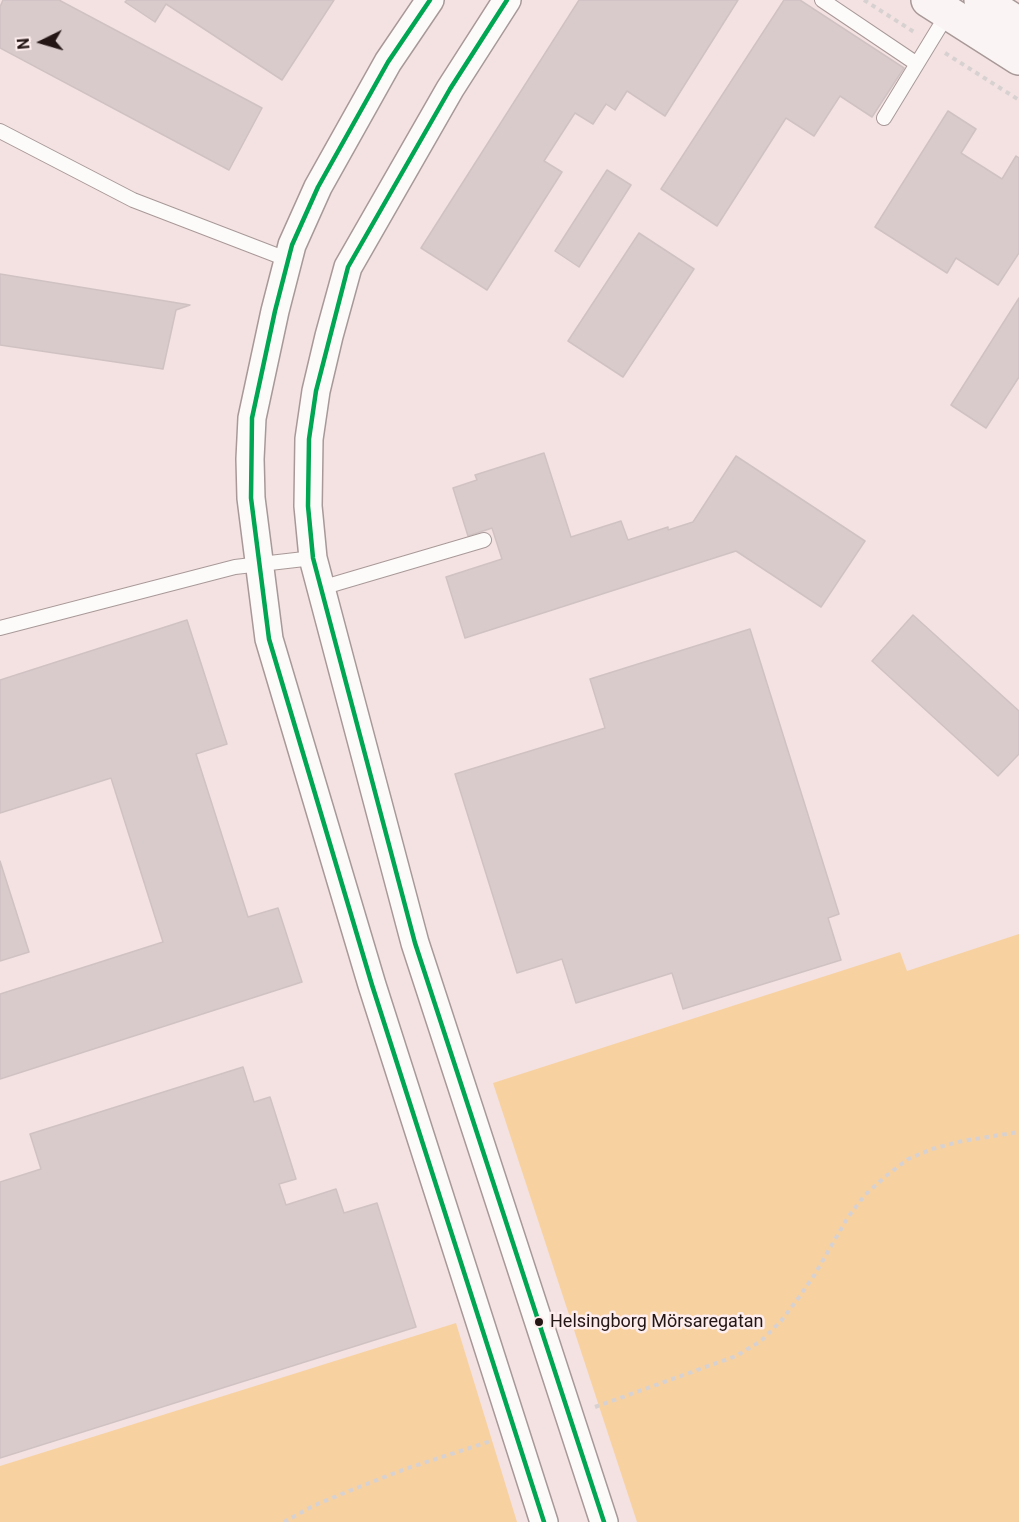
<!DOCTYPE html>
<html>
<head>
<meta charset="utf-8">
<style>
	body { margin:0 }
	#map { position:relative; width:1019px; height:1522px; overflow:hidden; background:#f3e2e1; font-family:Roboto,sans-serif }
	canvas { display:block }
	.north { position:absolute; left:12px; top:12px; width:60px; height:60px; -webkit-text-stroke:4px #fdedec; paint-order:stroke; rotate:265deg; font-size:16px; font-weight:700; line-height:24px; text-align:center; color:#231615 }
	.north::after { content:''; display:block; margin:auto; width:21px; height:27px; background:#231615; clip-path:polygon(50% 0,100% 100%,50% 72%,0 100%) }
</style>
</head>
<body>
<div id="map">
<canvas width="1019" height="1522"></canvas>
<div class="north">N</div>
</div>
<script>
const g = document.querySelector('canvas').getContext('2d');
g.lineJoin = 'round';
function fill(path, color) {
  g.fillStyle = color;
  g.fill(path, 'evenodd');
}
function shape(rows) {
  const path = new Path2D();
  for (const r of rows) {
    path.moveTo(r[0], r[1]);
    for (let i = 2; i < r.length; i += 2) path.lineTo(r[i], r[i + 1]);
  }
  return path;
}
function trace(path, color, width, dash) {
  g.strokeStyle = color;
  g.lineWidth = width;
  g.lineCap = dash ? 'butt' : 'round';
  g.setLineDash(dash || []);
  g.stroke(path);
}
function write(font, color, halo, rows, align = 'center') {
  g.font = font + ' Roboto,sans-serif';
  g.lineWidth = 5;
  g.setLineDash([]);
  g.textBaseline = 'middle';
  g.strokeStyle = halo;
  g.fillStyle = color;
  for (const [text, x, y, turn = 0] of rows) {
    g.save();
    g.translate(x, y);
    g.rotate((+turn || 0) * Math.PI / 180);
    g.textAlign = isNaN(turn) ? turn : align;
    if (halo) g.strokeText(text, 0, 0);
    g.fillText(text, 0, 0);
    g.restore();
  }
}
const green = shape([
	[1019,934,1019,1522,637,1522,493,1083,900,952,907,971],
	[456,1323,517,1522,0,1522,0,1466]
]);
const building = shape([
	[3,0,59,0,262,108,229,170,0,48,0,7,3,0],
	[127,0,334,0,282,80,166,4,155,22,125,2,127,0],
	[579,0,738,0,665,116,627,91,615,110,606,104,593,124,575,113,544,161,562,172,487,290,421,248,579,0],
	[784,0,800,0,904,68,872,117,840,96,814,136,786,118,717,226,661,189,784,0],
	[948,111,976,129,961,153,1002,179,1016,156,1019,158,1019,253,998,285,956,258,947,273,875,227,948,111],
	[607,170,631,185,579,267,555,251,607,170],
	[639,233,694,269,623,377,568,341,639,233],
	[0,274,190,305,176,310,163,369,0,345,0,274],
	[1019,298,1019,377,986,428,951,405,1019,298],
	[544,453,571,537,621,521,628,540,668,527,668,530,693,522,736,456,865,541,821,607,736,551,465,638,446,577,502,559,492,528,468,536,453,488,477,480,475,475,544,453],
	[913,615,1019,711,1019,754,998,776,872,661,913,615],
	[187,620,227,744,196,754,248,917,278,908,302,982,0,1079,0,994,163,942,111,778,0,813,0,680,187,620],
	[750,629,839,914,828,918,841,960,683,1009,672,973,576,1003,562,959,517,973,455,774,605,728,590,679,750,629],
	[0,861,29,952,0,961,0,861],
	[243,1067,254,1102,270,1097,296,1179,279,1184,286,1205,336,1189,344,1213,377,1203,416,1327,0,1458,0,1182,41,1169,30,1134,243,1067]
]);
const path = shape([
	[864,0,914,32],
	[945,53,1019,100],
	[595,1407,736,1356,761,1341,781,1321,797,1300,815,1274,848,1217,865,1195,886,1176,908,1159,932,1149,962,1141,1019,1132],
	[284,1522,313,1506,349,1491,405,1469,491,1441]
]);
const lane = shape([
	[822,0,917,64],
	[884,118,948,13],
	[0,131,133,200,289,260],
	[321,588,484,540],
	[0,628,235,567,313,558]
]);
const street = shape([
	[430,0,388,62,318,187,292,245,275,311,252,418,250,459,251,498,269,639,372,985,544,1522],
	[507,0,450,89,348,267,329,336,316,391,309,439,308,506,313,558,415,943,604,1522]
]);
const secondary = shape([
	[928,0,1019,58],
	[981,0,1019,24]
]);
const bus1 = shape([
	[430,0,388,62,318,187,292,245,275,311,252,418,251,498,269,639,372,985,544,1522],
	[507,0,450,89,348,267,316,391,309,439,308,506,313,558,415,943,604,1522]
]);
const markers = [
	[539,1322,5,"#231615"]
];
const busNames = [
	["Helsingborg Mörsaregatan",550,1322]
];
fill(green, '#f8d1a1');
fill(building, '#d9cbcc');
trace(building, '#d0c2c3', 1.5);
trace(lane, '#a89998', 16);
trace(street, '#a89998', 30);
trace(secondary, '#a89998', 36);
trace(path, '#d7d2d1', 4, [4.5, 4.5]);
trace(lane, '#fdfbfa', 14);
trace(street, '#fdfbfa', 27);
trace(secondary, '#faf5f4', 33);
trace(bus1, '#00a651', 4.5);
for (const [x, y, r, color] of markers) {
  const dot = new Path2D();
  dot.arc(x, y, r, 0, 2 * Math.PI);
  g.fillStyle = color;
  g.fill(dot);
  trace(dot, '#fdedec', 2);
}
write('18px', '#231615', '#fdedec', busNames, 'left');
</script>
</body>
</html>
